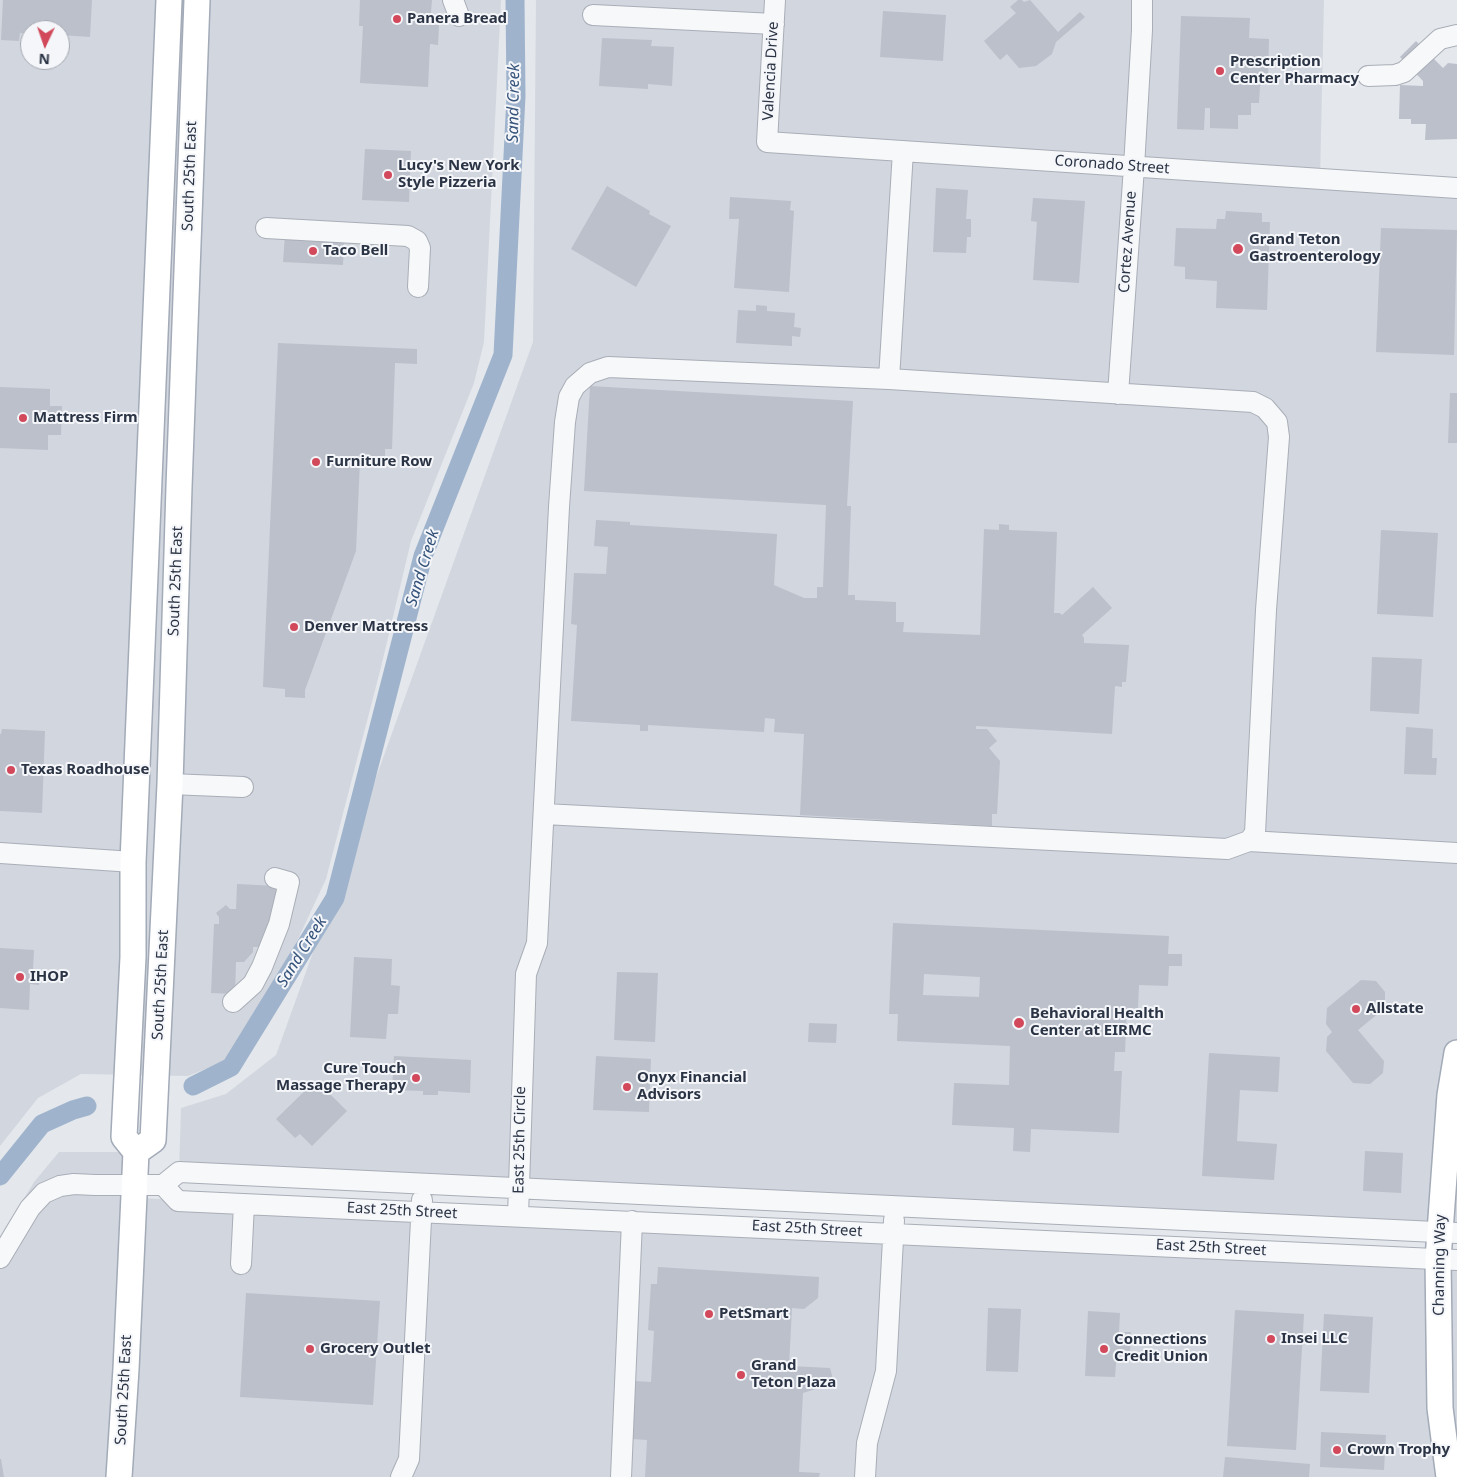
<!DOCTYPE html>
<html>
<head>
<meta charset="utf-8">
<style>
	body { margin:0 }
	#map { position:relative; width:1457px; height:1477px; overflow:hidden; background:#e4e7ec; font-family:"Noto Sans",sans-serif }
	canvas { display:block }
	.north { position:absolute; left:20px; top:20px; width:50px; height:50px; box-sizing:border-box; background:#f4f6f9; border:1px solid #a4a8b1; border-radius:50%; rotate:183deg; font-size:14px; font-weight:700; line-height:20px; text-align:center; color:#2b3445 }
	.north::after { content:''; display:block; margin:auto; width:18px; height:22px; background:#d1495b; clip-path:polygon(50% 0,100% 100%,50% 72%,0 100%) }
</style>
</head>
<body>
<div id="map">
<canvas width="1457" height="1477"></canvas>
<div class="north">N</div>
</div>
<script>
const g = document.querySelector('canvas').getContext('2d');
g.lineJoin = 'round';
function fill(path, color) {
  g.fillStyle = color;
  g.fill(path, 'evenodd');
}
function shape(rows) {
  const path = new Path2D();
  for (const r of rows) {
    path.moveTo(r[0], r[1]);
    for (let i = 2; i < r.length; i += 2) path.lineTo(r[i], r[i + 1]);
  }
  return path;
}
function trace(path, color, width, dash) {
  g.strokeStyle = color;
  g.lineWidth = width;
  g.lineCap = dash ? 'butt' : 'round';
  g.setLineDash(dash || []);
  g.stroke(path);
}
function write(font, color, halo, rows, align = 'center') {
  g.font = font + ' "Noto Sans",sans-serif';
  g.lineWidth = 4;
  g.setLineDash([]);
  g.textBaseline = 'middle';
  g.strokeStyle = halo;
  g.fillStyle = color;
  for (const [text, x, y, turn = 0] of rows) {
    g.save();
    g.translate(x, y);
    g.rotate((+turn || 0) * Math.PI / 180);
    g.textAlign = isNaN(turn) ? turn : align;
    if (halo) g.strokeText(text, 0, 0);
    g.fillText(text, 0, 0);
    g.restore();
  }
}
const built = shape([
	[0,0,501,0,484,342,474,383,411,541,381,667,326,879,292,952,228,1060,188,1076,81,1074,38,1098,0,1146],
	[30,30,60,30,60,60,30,60],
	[536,0,1324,0,1320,179,1457,188,1457,1232,179,1172,181,1108,226,1094,276,1055,533,342],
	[59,1152,136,1152,119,1477,0,1477,0,1238,34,1182],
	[139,1198,1457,1260,1457,1477,123,1477]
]);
const canal = shape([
	[193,1086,231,1067,335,898,423,556,503,355,516,96,515,0],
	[0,1176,42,1124,73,1110,87,1106]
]);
const building = shape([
	[3,0,92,0,90,37,60,35,60,30,30,30,30,34,20,33,19,41,1,40],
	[360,0,432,0,430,25,439,25,438,45,430,44,428,87,360,83,363,26,359,26],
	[1018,0,1022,0,1024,2,1030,0,1058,32,1080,12,1085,17,1056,42,1052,54,1036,66,1019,68,1007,54,1000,60,984,41,1016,13,1010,7],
	[883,11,946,15,943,61,880,57],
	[1181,16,1250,18,1249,38,1269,39,1268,80,1260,86,1259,103,1251,103,1251,115,1238,115,1238,129,1210,128,1210,108,1205,108,1204,130,1177,129],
	[602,38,652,40,651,46,674,47,672,86,648,84,648,89,599,86],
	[1416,41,1443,68,1448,63,1457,64,1457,139,1425,140,1426,124,1411,124,1411,119,1399,119,1400,85,1423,86,1423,81,1400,57],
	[365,149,411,151,409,202,362,200],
	[607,186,650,211,649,214,671,226,636,287,571,249],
	[936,188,968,190,966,219,971,219,971,237,967,237,966,253,933,252],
	[730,197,791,201,790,210,794,211,789,292,734,288,739,219,729,219],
	[1033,198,1085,201,1079,283,1033,280,1037,222,1031,221],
	[1226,211,1262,213,1262,222,1270,222,1267,310,1216,308,1217,281,1185,279,1185,267,1174,266,1176,228,1216,229,1217,219,1225,219],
	[1381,228,1457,230,1454,355,1376,352],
	[285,235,344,238,343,265,283,262],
	[756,305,767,306,767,311,795,313,794,327,801,328,800,337,792,336,792,346,736,343,738,310,756,311],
	[278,343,417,349,417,364,395,363,392,449,385,449,385,462,360,461,356,551,305,690,305,698,285,697,285,689,263,687],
	[590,386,853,401,847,506,851,506,848,595,855,595,855,600,896,602,896,622,904,622,903,632,980,635,984,529,999,530,999,524,1009,525,1009,530,1057,532,1054,613,1060,613,1062,615,1093,587,1112,608,1082,635,1084,638,1084,643,1129,645,1126,682,1122,682,1122,687,1115,686,1112,734,976,726,976,729,987,729,997,741,989,748,1000,761,997,814,992,814,992,826,800,815,804,734,774,732,775,719,765,718,764,732,648,725,648,731,640,731,640,725,571,721,577,625,571,624,574,573,606,574,608,547,594,546,596,520,630,522,630,525,777,534,774,585,804,598,817,598,817,587,823,587,826,505,584,491],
	[0,387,50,389,50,406,62,406,61,435,48,435,48,450,0,448],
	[1450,393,1457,393,1457,443,1448,443],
	[1381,530,1438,533,1433,617,1377,614],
	[1372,657,1422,659,1419,714,1370,711],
	[1406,727,1433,729,1432,758,1437,758,1436,775,1404,774],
	[2,729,45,731,42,813,0,811,0,734,1,734],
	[237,884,277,886,276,912,261,947,253,947,253,952,244,962,236,962,235,994,211,993,214,924,219,924,219,917,216,913,226,905,230,909,236,909],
	[893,923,1169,936,1168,954,1182,954,1182,966,1169,966,1168,986,1139,985,1138,1008,1127,1008,1125,1052,1115,1052,1114,1071,1122,1071,1119,1133,1031,1129,1030,1152,1013,1151,1014,1128,952,1125,954,1083,1009,1085,1010,1046,897,1041,898,1014,889,1014],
	[924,974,980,977,979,997,923,995],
	[0,948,34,950,33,970,40,971,39,985,30,984,29,1010,0,1008],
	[354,957,392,959,391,985,400,986,398,1014,388,1014,386,1039,350,1037],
	[617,972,658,973,655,1042,614,1040],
	[1361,980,1376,981,1385,992,1385,1008,1358,1030,1384,1061,1383,1073,1370,1084,1353,1083,1326,1051,1327,1037,1332,1032,1326,1024,1327,1008],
	[809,1023,837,1024,836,1043,808,1042],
	[1209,1053,1280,1057,1278,1092,1240,1090,1237,1141,1277,1144,1274,1180,1202,1176],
	[394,1056,471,1060,470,1093,438,1091,438,1095,423,1095,423,1091,392,1090],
	[596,1056,651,1059,649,1112,593,1110],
	[316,1080,347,1111,312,1146,300,1134,295,1138,276,1119],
	[1365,1151,1403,1153,1401,1193,1363,1191],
	[658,1267,819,1277,818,1298,804,1309,792,1308,789,1366,830,1368,834,1383,803,1393,799,1472,820,1473,819,1477,645,1477,647,1440,632,1439,635,1381,651,1382,654,1331,648,1330,651,1284,657,1284],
	[246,1293,380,1301,373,1405,240,1397],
	[988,1308,1021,1309,1018,1372,986,1371],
	[1235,1310,1304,1314,1296,1450,1227,1446],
	[1088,1311,1120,1313,1119,1332,1131,1332,1130,1351,1117,1350,1115,1377,1085,1376],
	[1324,1314,1373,1317,1369,1393,1320,1391],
	[1321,1432,1386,1435,1384,1470,1320,1467],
	[1225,1457,1310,1464,1309,1477,1223,1477],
	[0,1459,1,1459,4,1477,0,1477]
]);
const minor = shape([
	[453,0,459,16],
	[775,0,767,142,1457,188],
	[593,15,774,24],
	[1368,76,1395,75,1404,72,1440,39,1457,35],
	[266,228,408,236,417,241,420,248,418,287],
	[889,379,903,151],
	[1118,394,1134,167,1142,30,1142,0],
	[170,784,243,787],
	[1249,841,1457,853],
	[0,853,133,862],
	[233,1002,253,984,262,967,279,924,289,882,275,878],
	[163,1185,178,1201,1457,1260],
	[518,1216,526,974,537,943,559,507,565,422,569,397,575,386,590,373,608,367,889,379,1253,402,1265,408,1277,422,1279,437,1266,610,1255,833,1249,841,1227,849,544,814],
	[0,1258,30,1208,44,1193,60,1186,74,1184,95,1185,163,1185,179,1172,1457,1233],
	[241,1264,244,1204],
	[401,1477,409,1459,422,1200],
	[621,1477,632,1221],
	[865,1477,867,1443,886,1371,894,1220]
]);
const major = shape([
	[136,1152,153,1140,170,784,179,487,197,0],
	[119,1477,126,1369,136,1152,124,1137,133,957,133,862,169,0],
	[1449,1477,1440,1408,1438,1259,1450,1095,1457,1053]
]);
const markers = [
	[397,19,5,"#d1495b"],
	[1220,71,5,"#d1495b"],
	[388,175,5,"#d1495b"],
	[1238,249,6,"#d1495b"],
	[313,251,5,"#d1495b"],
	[23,418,5,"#d1495b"],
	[316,462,5,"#d1495b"],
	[294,627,5,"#d1495b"],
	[11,770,5,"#d1495b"],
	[20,977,5,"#d1495b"],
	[1356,1009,5,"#d1495b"],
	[1019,1023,6,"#d1495b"],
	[416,1078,5,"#d1495b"],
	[627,1087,5,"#d1495b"],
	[709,1314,5,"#d1495b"],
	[1271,1339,5,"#d1495b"],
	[310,1349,5,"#d1495b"],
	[1104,1349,5,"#d1495b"],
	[741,1375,5,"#d1495b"],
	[1337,1450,5,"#d1495b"]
];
const poiNames = [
	["Panera Bread",407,19],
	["Prescription",1230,62],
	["Center Pharmacy",1230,79],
	["Lucy's New York",398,166],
	["Style Pizzeria",398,183],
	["Grand Teton",1249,240],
	["Gastroenterology",1249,257],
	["Taco Bell",323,251],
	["Mattress Firm",33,418],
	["Furniture Row",326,462],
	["Denver Mattress",304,627],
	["Texas Roadhouse",21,770],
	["IHOP",30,977],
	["Allstate",1366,1009],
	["Behavioral Health",1030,1014],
	["Center at EIRMC",1030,1031],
	["Cure Touch",406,1069,"right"],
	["Massage Therapy",406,1086,"right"],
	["Onyx Financial",637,1078],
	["Advisors",637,1095],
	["PetSmart",719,1314],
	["Insei LLC",1281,1339],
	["Connections",1114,1340],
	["Credit Union",1114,1357],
	["Grocery Outlet",320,1349],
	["Grand",751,1366],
	["Teton Plaza",751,1383],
	["Crown Trophy",1347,1450]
];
const streetNames = [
	["Valencia Drive",771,71,-87],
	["Coronado Street",1112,165,4],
	["South 25th East",190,176,-88],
	["Cortez Avenue",1128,242,-86],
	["South 25th East",176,581,-88],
	["South 25th East",161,985,-87],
	["East 25th Circle",520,1140,-89],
	["East 25th Street",402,1211,3],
	["East 25th Street",807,1229,3],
	["East 25th Street",1211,1248,3],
	["Channing Way",1440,1265,-89],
	["South 25th East",124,1390,-87]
];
const waterNames = [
	["Sand Creek",514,103,-89],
	["Sand Creek",423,568,-73],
	["Sand Creek",302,952,-58]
];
fill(built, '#d2d6de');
trace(canal, '#9fb4cc', 19);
fill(building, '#bbc0ca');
trace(minor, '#a9aeb7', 22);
trace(major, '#a3abb8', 28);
trace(minor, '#f7f8fa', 20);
trace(major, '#fff', 25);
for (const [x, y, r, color] of markers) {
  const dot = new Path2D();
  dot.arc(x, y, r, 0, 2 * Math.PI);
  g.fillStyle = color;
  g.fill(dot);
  trace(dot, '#f4f6f9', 2);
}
write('bold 15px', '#2b3445', '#f4f6f9', poiNames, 'left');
write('15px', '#2b3445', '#f4f6f9', streetNames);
write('italic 16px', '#34527a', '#f4f6f9', waterNames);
</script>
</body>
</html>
